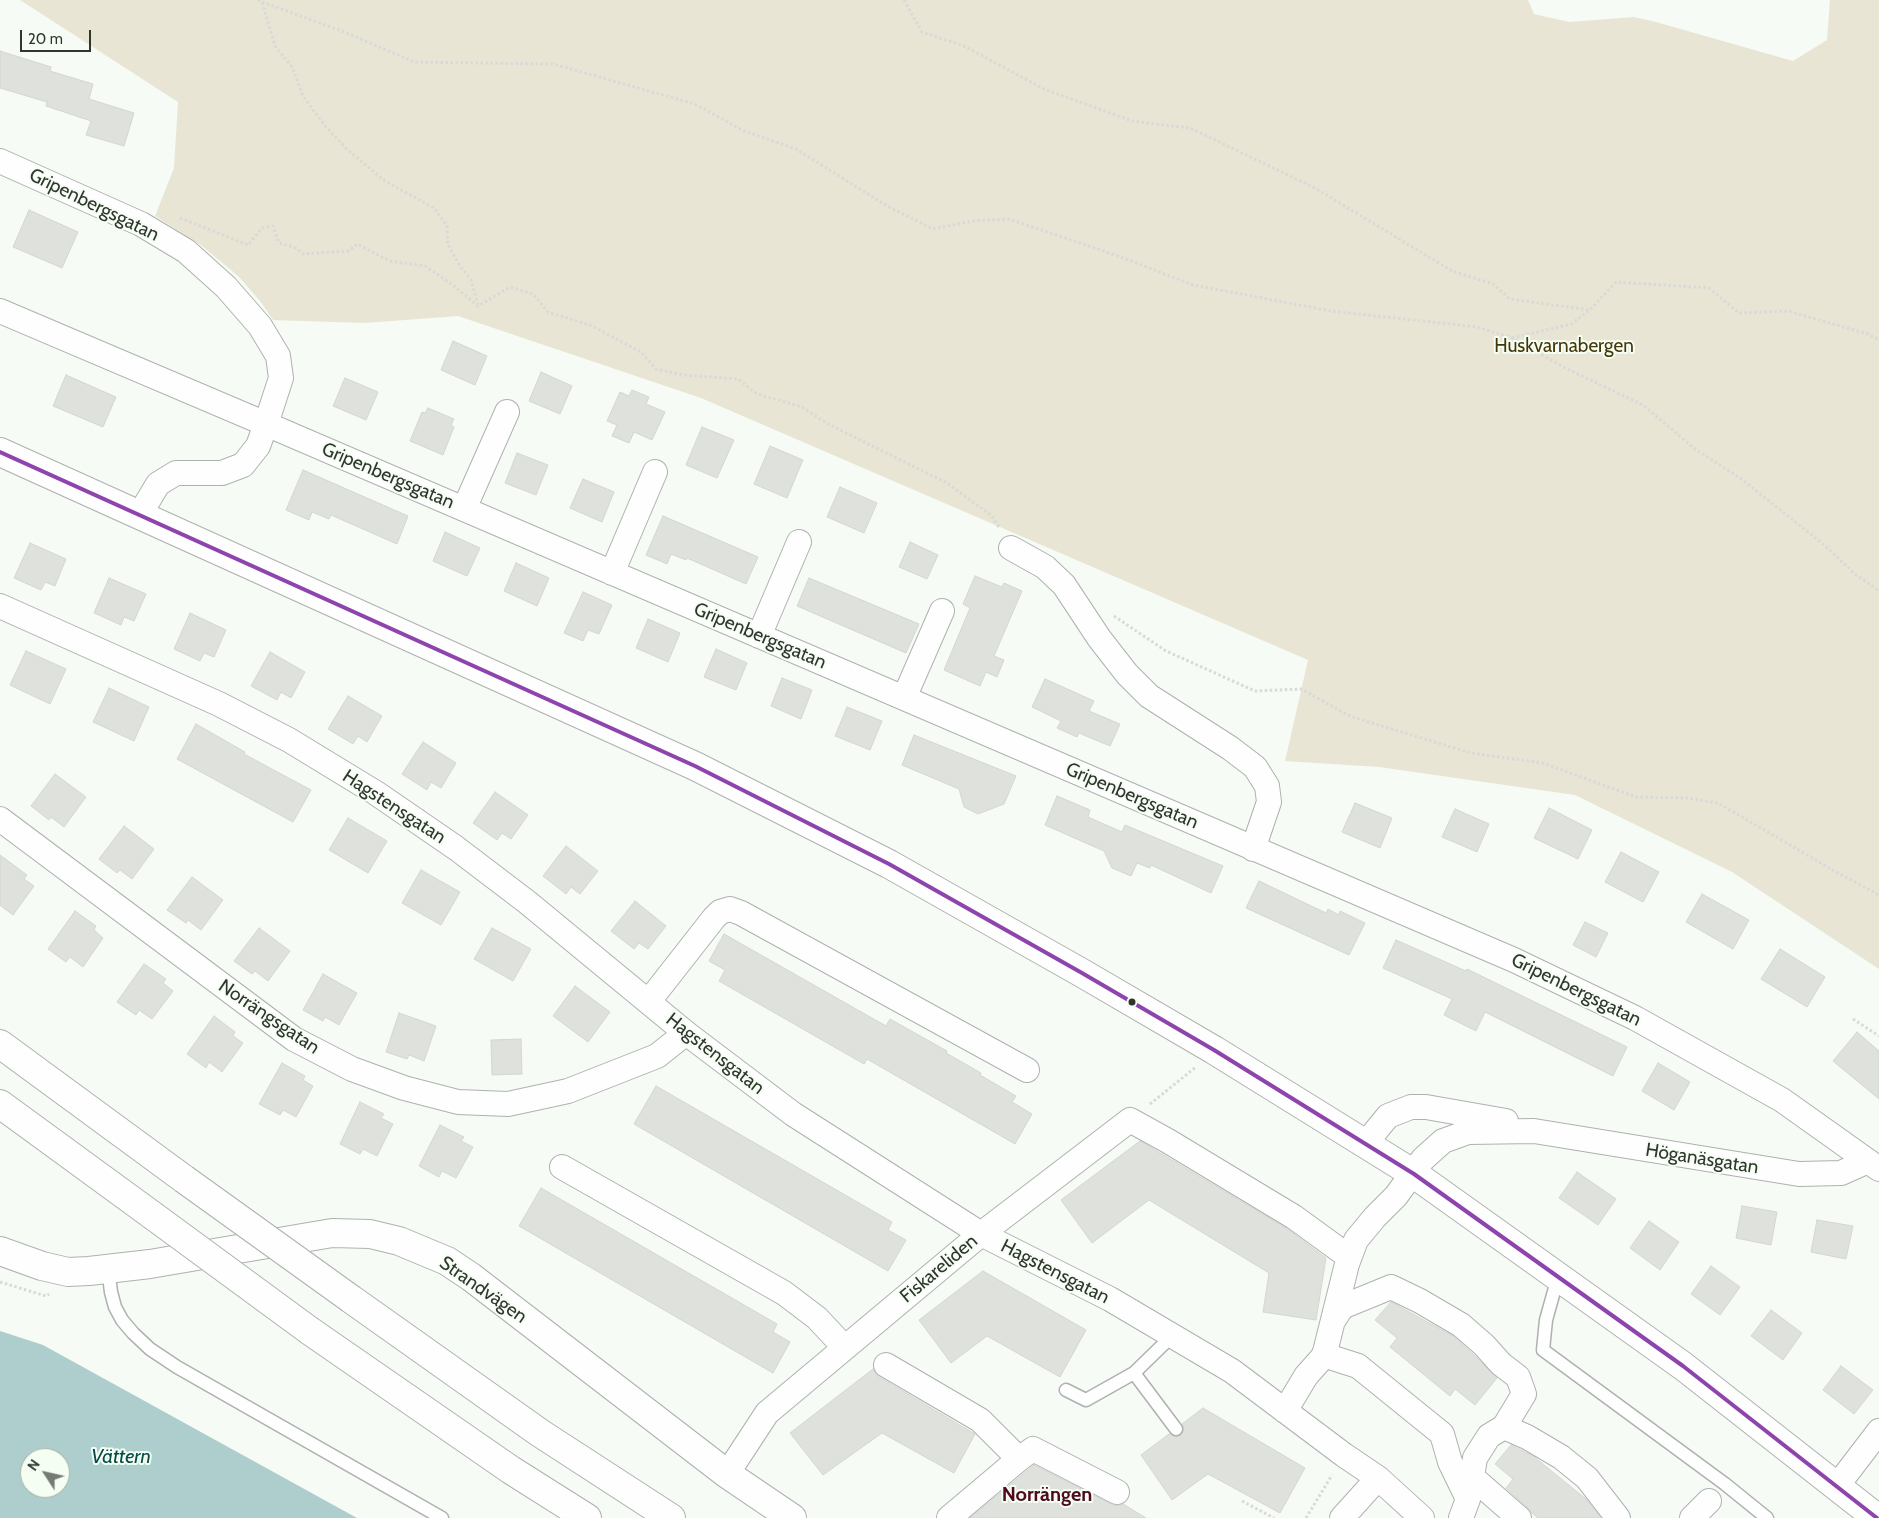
<!DOCTYPE html>
<html>
<head>
<meta charset="utf-8">
<style>
	body { margin:0 }
	#map { position:relative; width:1879px; height:1518px; overflow:hidden; background:#f6fbf6; font-family:Cabin,sans-serif }
	canvas { display:block }
	.north { position:absolute; left:20px; top:1448px; width:50px; height:50px; box-sizing:border-box; background:#f5fef3; border:1px solid #a7aea5; border-radius:50%; rotate:305deg; font-size:14px; font-weight:700; line-height:20px; text-align:center; color:#313530 }
	.north::after { content:''; display:block; margin:auto; width:18px; height:22px; background:#767a75; clip-path:polygon(50% 0,100% 100%,50% 72%,0 100%) }
	.scale { position:absolute; left:20px; top:30px; width:71px; height:22px; box-sizing:border-box; border:2px solid #313530; border-top:0; padding-left:6px; font-size:15px; line-height:18px; white-space:nowrap; color:#313530; -webkit-text-stroke:4px #f5fef3; paint-order:stroke }
</style>
</head>
<body>
<div id="map">
<canvas width="1879" height="1518"></canvas>
<div class="north">N</div>
<div class="scale">20 m</div>
</div>
<script>
const g = document.querySelector('canvas').getContext('2d');
g.lineJoin = 'round';
function fill(path, color) {
  g.fillStyle = color;
  g.fill(path, 'evenodd');
}
function shape(rows) {
  const path = new Path2D();
  for (const r of rows) {
    path.moveTo(r[0], r[1]);
    for (let i = 2; i < r.length; i += 2) path.lineTo(r[i], r[i + 1]);
  }
  return path;
}
function trace(path, color, width, dash) {
  g.strokeStyle = color;
  g.lineWidth = width;
  g.lineCap = dash ? 'butt' : 'round';
  g.setLineDash(dash || []);
  g.stroke(path);
}
function write(font, color, halo, rows, align = 'center') {
  g.font = font + ' Cabin,sans-serif';
  g.lineWidth = 4;
  g.setLineDash([]);
  g.textBaseline = 'middle';
  g.strokeStyle = halo;
  g.fillStyle = color;
  for (const [text, x, y, turn = 0] of rows) {
    g.save();
    g.translate(x, y);
    g.rotate((+turn || 0) * Math.PI / 180);
    g.textAlign = isNaN(turn) ? turn : align;
    if (halo) g.strokeText(text, 0, 0);
    g.fillText(text, 0, 0);
    g.restore();
  }
}
const green = shape([
	[20,0,1528,0,1534,14,1569,22,1634,17,1656,22,1793,61,1827,40,1830,0,1879,0,1879,969,1732,872,1575,795,1379,767,1285,761,1308,660,701,398,458,316,365,323,273,320,260,301,238,276,202,246,155,216,174,168,178,102]
]);
const water = shape([
	[0,1331,43,1345,357,1518,0,1518],
	[30,1458,60,1458,60,1488,30,1488]
]);
const building = shape([
	[0,51,51,67,50,71,93,84,89,99,134,113,124,146,86,135,91,121,46,106,47,102,0,88,0,51],
	[29,210,78,232,62,268,13,247,29,210],
	[453,341,487,356,475,385,441,370,453,341],
	[541,372,572,386,560,414,529,401,541,372],
	[66,375,116,397,103,427,53,406,66,375],
	[345,378,378,392,366,420,333,406,345,378],
	[632,390,649,397,646,404,665,412,652,440,634,432,629,443,612,436,617,425,607,421,620,392,629,396,632,390],
	[428,408,454,419,451,425,454,427,443,455,410,441,422,412,425,413,428,408],
	[702,427,734,440,717,478,686,465,702,427],
	[770,446,803,460,787,498,754,484,770,446],
	[517,453,548,465,536,495,505,483,517,453],
	[303,470,408,516,397,544,331,515,329,519,312,512,309,520,286,510,303,470],
	[583,479,614,492,602,522,570,508,583,479],
	[840,487,877,503,864,533,827,517,840,487],
	[663,516,758,557,746,584,687,558,686,560,671,554,667,564,646,555,663,516],
	[445,532,480,548,467,576,433,561,445,532],
	[910,542,938,555,927,579,899,567,910,542],
	[30,543,66,559,55,586,45,582,41,590,14,578,30,543],
	[516,563,549,578,537,606,504,591,516,563],
	[975,576,1002,587,1004,583,1022,591,994,656,1004,660,997,677,986,672,980,686,944,670,970,608,963,604,975,576],
	[109,578,146,594,134,621,124,617,121,625,94,613,109,578],
	[809,578,919,624,906,653,797,606,809,578],
	[583,592,612,605,599,634,588,630,583,641,564,633,583,592],
	[190,613,226,630,214,657,204,653,200,661,174,649,190,613],
	[648,619,680,633,668,662,636,648,648,619],
	[716,649,747,663,736,690,704,677,716,649],
	[26,651,66,669,50,704,10,685,26,651],
	[270,652,305,672,291,698,281,692,277,700,251,686,270,652],
	[782,678,812,690,801,719,771,706,782,678],
	[1045,679,1094,701,1089,711,1120,724,1110,746,1079,733,1077,737,1057,728,1061,721,1032,707,1045,679],
	[109,688,149,707,134,741,93,722,109,688],
	[348,696,382,716,367,742,358,736,353,744,328,729,348,696],
	[847,707,882,721,870,750,835,736,847,707],
	[196,724,245,752,244,754,311,790,293,822,177,759,196,724],
	[914,735,1016,776,1004,804,978,814,964,807,959,789,902,765,914,735],
	[423,742,456,763,441,788,431,782,427,790,402,774,423,742],
	[55,774,86,797,64,827,51,817,49,820,31,806,55,774],
	[495,792,528,815,511,839,502,833,497,840,473,823,495,792],
	[1057,796,1090,810,1088,817,1122,832,1125,825,1223,866,1211,893,1151,865,1150,868,1137,863,1131,876,1112,868,1104,851,1045,825,1057,796],
	[1355,803,1392,818,1380,848,1342,832,1355,803],
	[1549,808,1592,830,1578,859,1534,838,1549,808],
	[1455,809,1489,824,1477,852,1442,837,1455,809],
	[348,818,387,841,368,873,329,850,348,818],
	[124,826,154,849,132,879,120,870,117,873,99,859,124,826],
	[566,846,598,871,580,894,571,887,566,894,543,876,566,846],
	[1621,852,1659,872,1643,902,1605,882,1621,852],
	[0,855,27,875,24,879,34,886,13,915,0,905,0,855],
	[421,870,460,892,441,925,402,903,421,870],
	[192,877,223,900,201,930,188,920,186,923,167,910,192,877],
	[1259,881,1326,913,1328,909,1339,915,1340,911,1365,923,1349,955,1246,908,1259,881],
	[1702,894,1749,920,1733,949,1686,922,1702,894],
	[635,901,666,926,648,949,639,943,634,949,611,931,635,901],
	[75,911,96,926,94,930,103,938,83,967,70,957,66,962,48,949,75,911],
	[1585,922,1608,933,1596,957,1573,945,1585,922],
	[259,928,290,951,268,981,255,971,252,974,234,961,259,928],
	[492,928,531,949,513,981,474,959,492,928],
	[724,934,886,1026,890,1019,947,1051,946,1053,981,1073,980,1075,1016,1096,1012,1102,1032,1114,1015,1144,867,1059,864,1064,719,981,725,970,709,961,724,934],
	[1396,940,1466,971,1467,969,1627,1047,1613,1076,1485,1012,1476,1031,1444,1015,1452,999,1383,968,1396,940],
	[1780,949,1825,977,1807,1007,1761,979,1780,949],
	[144,964,166,979,163,983,173,991,152,1019,139,1010,136,1015,117,1002,144,964],
	[323,974,357,993,339,1025,325,1017,323,1021,303,1010,323,974],
	[575,986,610,1012,588,1042,553,1016,575,986],
	[399,1013,436,1026,424,1061,409,1055,407,1059,386,1052,399,1013],
	[214,1016,235,1032,233,1036,243,1043,222,1072,209,1062,206,1068,187,1054,214,1016],
	[1857,1032,1879,1051,1879,1099,1833,1061,1857,1032],
	[521,1039,522,1074,492,1075,491,1040,521,1039],
	[282,1063,305,1076,303,1080,313,1086,296,1117,283,1110,280,1115,259,1104,282,1063],
	[1658,1063,1690,1082,1674,1110,1642,1091,1658,1063],
	[656,1086,892,1222,888,1230,906,1240,888,1271,634,1124,656,1086],
	[360,1102,384,1114,381,1118,393,1124,377,1156,363,1149,360,1154,340,1144,360,1102],
	[440,1125,464,1137,461,1141,473,1147,456,1178,442,1171,439,1177,419,1166,440,1125],
	[1140,1141,1286,1228,1326,1258,1316,1320,1263,1312,1269,1273,1149,1200,1092,1243,1061,1200,1140,1141],
	[1577,1172,1616,1199,1598,1225,1559,1198,1577,1172],
	[541,1188,777,1324,773,1332,790,1342,773,1373,519,1226,541,1188],
	[1742,1206,1777,1212,1771,1245,1736,1238,1742,1206],
	[1817,1220,1853,1226,1846,1259,1811,1252,1817,1220],
	[1649,1221,1679,1242,1660,1270,1630,1248,1649,1221],
	[1711,1266,1740,1287,1720,1315,1691,1294,1711,1266],
	[983,1271,1086,1330,1060,1377,987,1336,951,1363,919,1320,983,1271],
	[1391,1302,1453,1336,1474,1355,1497,1378,1475,1405,1455,1389,1450,1396,1390,1347,1397,1338,1375,1320,1391,1302],
	[1771,1310,1802,1333,1783,1360,1751,1336,1771,1310],
	[1841,1366,1873,1390,1854,1414,1823,1390,1841,1366],
	[873,1369,879,1377,975,1434,954,1473,882,1433,823,1475,790,1433,873,1369],
	[1203,1408,1305,1468,1280,1513,1208,1474,1172,1500,1141,1455,1169,1434,1176,1437,1181,1435,1184,1429,1182,1424,1203,1408],
	[1511,1445,1533,1456,1586,1499,1601,1518,1538,1518,1532,1513,1528,1508,1506,1488,1513,1479,1495,1464,1511,1445],
	[1034,1465,1111,1504,1117,1506,1123,1504,1146,1518,970,1518,1034,1465]
]);
const path = shape([
	[258,0,262,2,275,46,292,67,303,96,325,126,349,151,385,181,434,208,447,226,448,245,460,266,471,280,478,304],
	[904,0,922,32,964,46,1044,89,1132,121,1190,128,1315,188,1452,271,1493,284,1510,299,1590,310,1616,282,1709,288,1739,313,1788,311,1868,334,1879,340],
	[262,2,342,31,414,62,553,64,695,104,744,131,796,149,887,206,933,229,973,221,1009,219,1121,257,1193,285,1331,311,1477,327,1512,338,1565,368,1643,405,1695,449,1740,478,1823,544,1855,574,1879,591],
	[180,218,248,245,262,228,273,226,279,243,296,248,303,254,349,251,357,244,390,261,425,266,453,285,478,306,510,287,533,294,548,312,590,325,641,352,656,369,684,375,738,379,757,394,802,407,828,424,947,483,992,516,1000,529],
	[1512,338,1571,324,1590,310],
	[1114,616,1166,651,1255,691,1301,689,1352,717,1471,753,1543,763,1636,797,1687,798,1718,803,1838,873,1879,895],
	[1853,1019,1879,1036],
	[1150,1104,1196,1067],
	[0,1282,46,1296,49,1294],
	[1242,1501,1274,1518],
	[1306,1518,1332,1475]
]);
const lane = shape([
	[108,1268,111,1292,115,1307,122,1320,133,1333,150,1349,177,1367,442,1518],
	[1558,1277,1546,1320,1543,1350,1725,1484,1767,1518],
	[1134,1373,1176,1429],
	[1066,1390,1086,1400,1134,1373,1172,1336]
]);
const street = shape([
	[0,161,141,224,186,251,226,287,260,326,278,356,281,378,266,424,258,446,243,465,222,473,176,473,158,484,140,514],
	[0,311,266,424,1514,960,1635,1018,1782,1100,1879,1169],
	[464,509,507,412],
	[1011,548,1045,567,1064,585,1099,638,1127,674,1149,696,1230,748,1255,767,1267,786,1269,802,1253,849],
	[612,573,655,472],
	[0,606,219,704,289,740,376,793,456,848,527,902,686,1033,793,1114,981,1234,1110,1299,1232,1371,1344,1455,1378,1478,1422,1518],
	[759,636,799,542],
	[904,698,942,611],
	[0,819,294,1039,352,1069,404,1088,458,1102,508,1104,568,1091,657,1056,686,1033],
	[649,1001,714,918,720,912,730,909,741,913,1027,1070],
	[1365,1144,1388,1116,1411,1107,1426,1107,1506,1121],
	[562,1167,784,1293,817,1318,845,1348],
	[1333,1321,1342,1307,1391,1287,1420,1301,1461,1325,1484,1345,1501,1364,1518,1377,1524,1394,1504,1427],
	[1325,1352,1333,1358,1358,1366,1442,1434,1450,1462,1468,1499],
	[886,1365,980,1420,1019,1459],
	[1285,1411,1306,1376,1322,1358,1325,1352,1347,1264,1356,1240,1375,1217,1396,1196,1423,1159,1443,1141,1468,1132,1534,1131,1799,1174,1841,1173,1868,1161],
	[727,1474,767,1413,981,1234,1130,1120,1168,1141,1294,1217,1349,1257],
	[1837,1486,1879,1431],
	[949,1518,1019,1459,1033,1449,1117,1492],
	[1342,1518,1378,1478],
	[1461,1518,1468,1499,1471,1483],
	[1519,1518,1472,1477,1475,1458,1489,1436,1504,1427,1527,1437,1561,1457,1587,1478,1618,1518],
	[1692,1518,1709,1501]
]);
const secondary = shape([
	[0,452,695,766,889,864,1082,973,1214,1050,1414,1174,1683,1366,1877,1518],
	[0,1251,42,1266,68,1272,89,1271,150,1264,332,1233,370,1234,399,1241,447,1261,471,1277,727,1474,792,1518]
]);
const highway = shape([
	[0,1044,184,1179],
	[0,1104,152,1215],
	[351,1299,540,1433,671,1518],
	[310,1331,511,1470,587,1518]
]);
const highwayBridge = shape([
	[184,1179,351,1299],
	[152,1215,310,1331]
]);
const bus1 = shape([
	[0,452,695,766,889,864,1082,973,1214,1050,1414,1174,1683,1366,1877,1518]
]);
const markers = [
	[1132,1002,4.5,"#313530"]
];
const streetNames = [
	["Gripenbergsgatan",94,205,26],
	["Gripenbergsgatan",388,476,23],
	["Gripenbergsgatan",760,636,23],
	["Gripenbergsgatan",1132,796,23],
	["Hagstensgatan",394,807,33],
	["Gripenbergsgatan",1576,990,26],
	["Norrängsgatan",269,1017,34],
	["Hagstensgatan",715,1054,38],
	["Höganäsgatan",1702,1159,9],
	["Fiskareliden",939,1269,-40],
	["Hagstensgatan",1055,1272,27],
	["Strandvägen",483,1290,35]
];
const parkNames = [
	["Huskvarnabergen",1564,346]
];
const waterNames = [
	["Vättern",121,1457]
];
const neighbourhoodNames = [
	["Norrängen",1047,1495]
];
fill(green, '#e9e5d4');
fill(water, '#adcecc');
fill(building, '#dee1dc');
trace(building, '#d3d6d1', 1);
trace(lane, '#aeb2ae', 15);
trace(street, '#aeb2ae', 26);
trace(secondary, '#aeb2ae', 30);
trace(highway, '#aeb2ae', 30);
trace(path, '#d8dad7', 3, [2.5, 2.5]);
trace(lane, '#fefefe', 12);
trace(street, '#fefefe', 24);
trace(secondary, '#fefefe', 28);
trace(highway, '#fefefe', 28);
trace(highwayBridge, '#aeb2ae', 30, []);
trace(highwayBridge, '#fefefe', 28);
trace(bus1, '#8e44ad', 4);
for (const [x, y, r, color] of markers) {
  const dot = new Path2D();
  dot.arc(x, y, r, 0, 2 * Math.PI);
  g.fillStyle = color;
  g.fill(dot);
  trace(dot, '#f5fef3', 2);
}
write('19px', '#313530', '#f5fef3', streetNames);
write('19px', '#46370b', '#f5fef3', parkNames);
write('italic 20px', '#044b4a', '#f5fef3', waterNames);
write('bold 20px', '#4f0a20', '#f5fef3', neighbourhoodNames);
</script>
</body>
</html>
